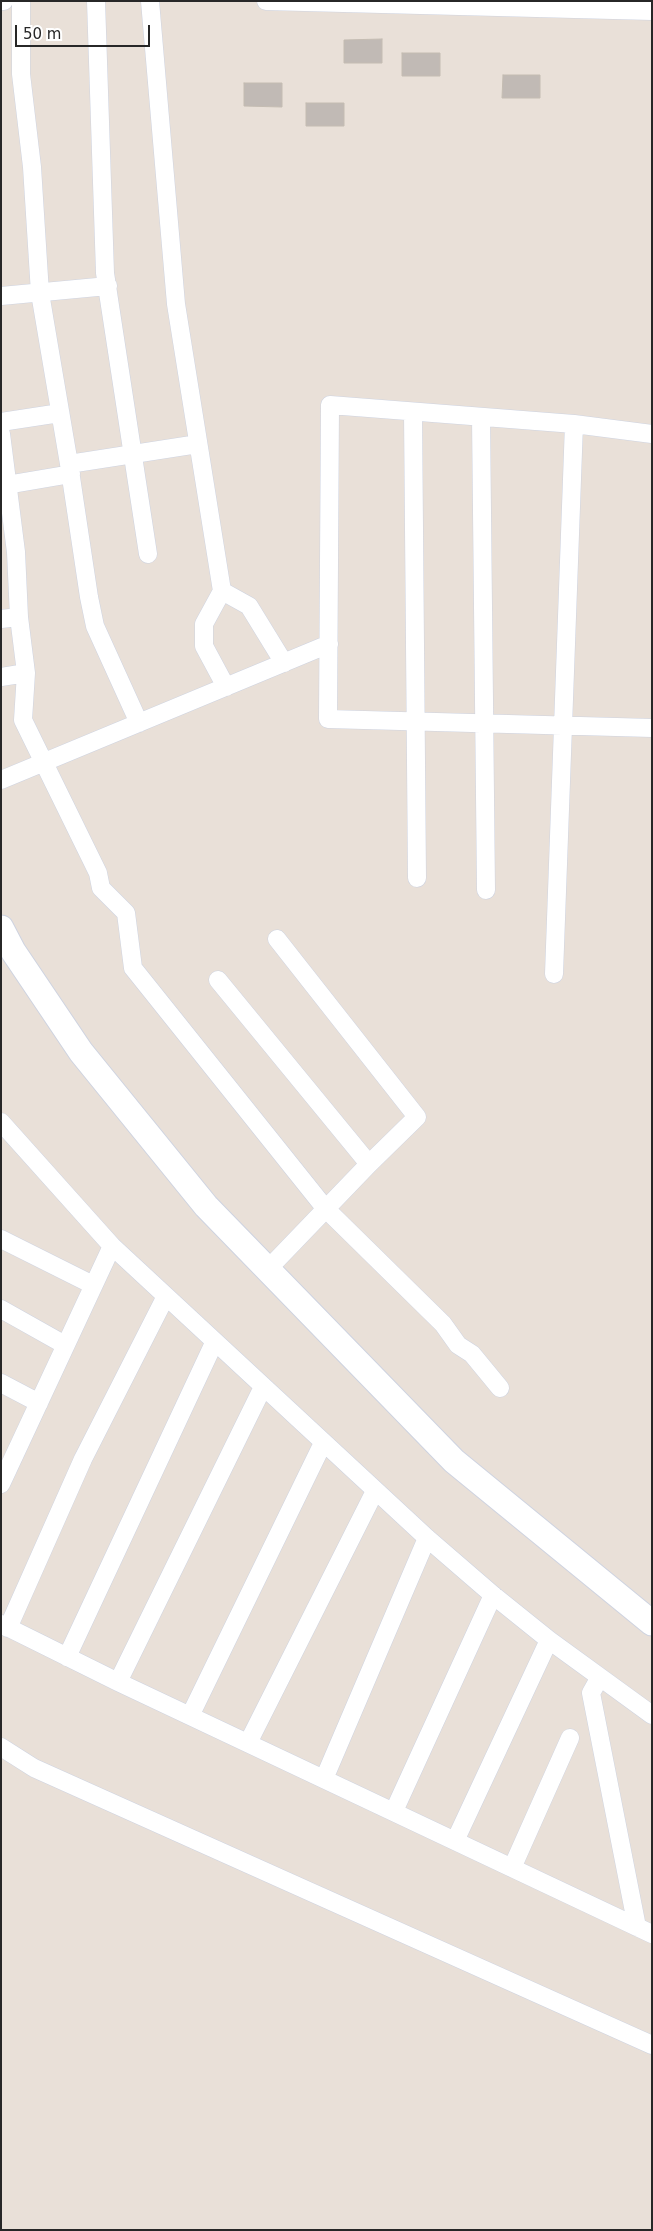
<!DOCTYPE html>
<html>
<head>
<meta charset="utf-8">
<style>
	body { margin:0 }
	#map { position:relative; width:653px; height:2231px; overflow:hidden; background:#e9e0d8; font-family:"DejaVu Sans",sans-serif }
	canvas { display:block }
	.frame { position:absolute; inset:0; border:2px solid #272727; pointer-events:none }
	.scale { position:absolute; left:15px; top:25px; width:135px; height:22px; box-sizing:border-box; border:2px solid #272727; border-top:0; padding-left:6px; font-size:15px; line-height:18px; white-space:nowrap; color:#272727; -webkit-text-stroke:4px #fff; paint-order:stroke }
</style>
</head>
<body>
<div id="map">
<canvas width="653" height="2231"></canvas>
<div class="frame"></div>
<div class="scale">50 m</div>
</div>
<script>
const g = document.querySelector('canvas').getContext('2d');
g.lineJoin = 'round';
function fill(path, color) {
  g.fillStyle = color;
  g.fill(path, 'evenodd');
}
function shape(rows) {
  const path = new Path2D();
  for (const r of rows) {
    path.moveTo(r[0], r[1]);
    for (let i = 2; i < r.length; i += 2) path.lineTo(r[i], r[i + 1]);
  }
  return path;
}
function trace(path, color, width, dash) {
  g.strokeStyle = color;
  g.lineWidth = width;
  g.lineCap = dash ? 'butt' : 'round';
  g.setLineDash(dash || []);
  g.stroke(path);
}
const building = shape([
	[382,39,382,63,344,63,344,40,382,39],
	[402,53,440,53,440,76,402,76,402,53],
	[503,75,540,75,540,98,502,98,503,75],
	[244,83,282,83,282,107,244,106,244,83],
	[306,103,344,103,344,126,306,126,306,103]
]);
const street = shape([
	[1,1,4,1],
	[21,1,21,74,32,167,40,293,69,464,89,597,95,626,139,723],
	[96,1,105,273,148,554],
	[150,1,176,304,222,591,249,606,284,663],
	[266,1,652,11],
	[1,296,108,286],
	[413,412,417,878],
	[481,417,486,890],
	[1,422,60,413],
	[1,434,16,552,19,617,26,673,23,720,98,873,101,888,126,913,133,968,325,1208,443,1324,458,1345,472,1354,500,1388],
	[652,434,574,424,330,405,328,719,652,728],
	[69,464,198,444],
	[1,486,71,474],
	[222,591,204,624,204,646,226,687],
	[1,619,19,617],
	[1,677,26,673],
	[1,780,329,644],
	[554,974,574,424],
	[218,980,369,1164,417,1117,277,939],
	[1,1122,112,1246],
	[1,1239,93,1285],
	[268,1269,369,1164],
	[1,1309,65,1345],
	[1,1383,39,1403],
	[1,1484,112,1246,427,1538,493,1595,549,1640,652,1715],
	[1,1624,118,1682,652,1934],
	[8,1628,83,1459,166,1296],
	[67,1657,214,1343],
	[600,1677,591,1693,637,1927],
	[118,1682,263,1387],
	[190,1716,323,1443],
	[248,1743,375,1491],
	[1,1747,34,1768,652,2045],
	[324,1779,427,1538],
	[394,1811,493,1595],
	[455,1841,549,1640],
	[512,1868,570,1738]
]);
const secondary = shape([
	[1,928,13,951,81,1052,206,1206,454,1461,652,1623]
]);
fill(building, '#c1bab5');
trace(building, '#c4bcb2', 1);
trace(street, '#ced3e0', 19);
trace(secondary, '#ced3e0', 27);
trace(street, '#fff', 18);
trace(secondary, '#fff', 25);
</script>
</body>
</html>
